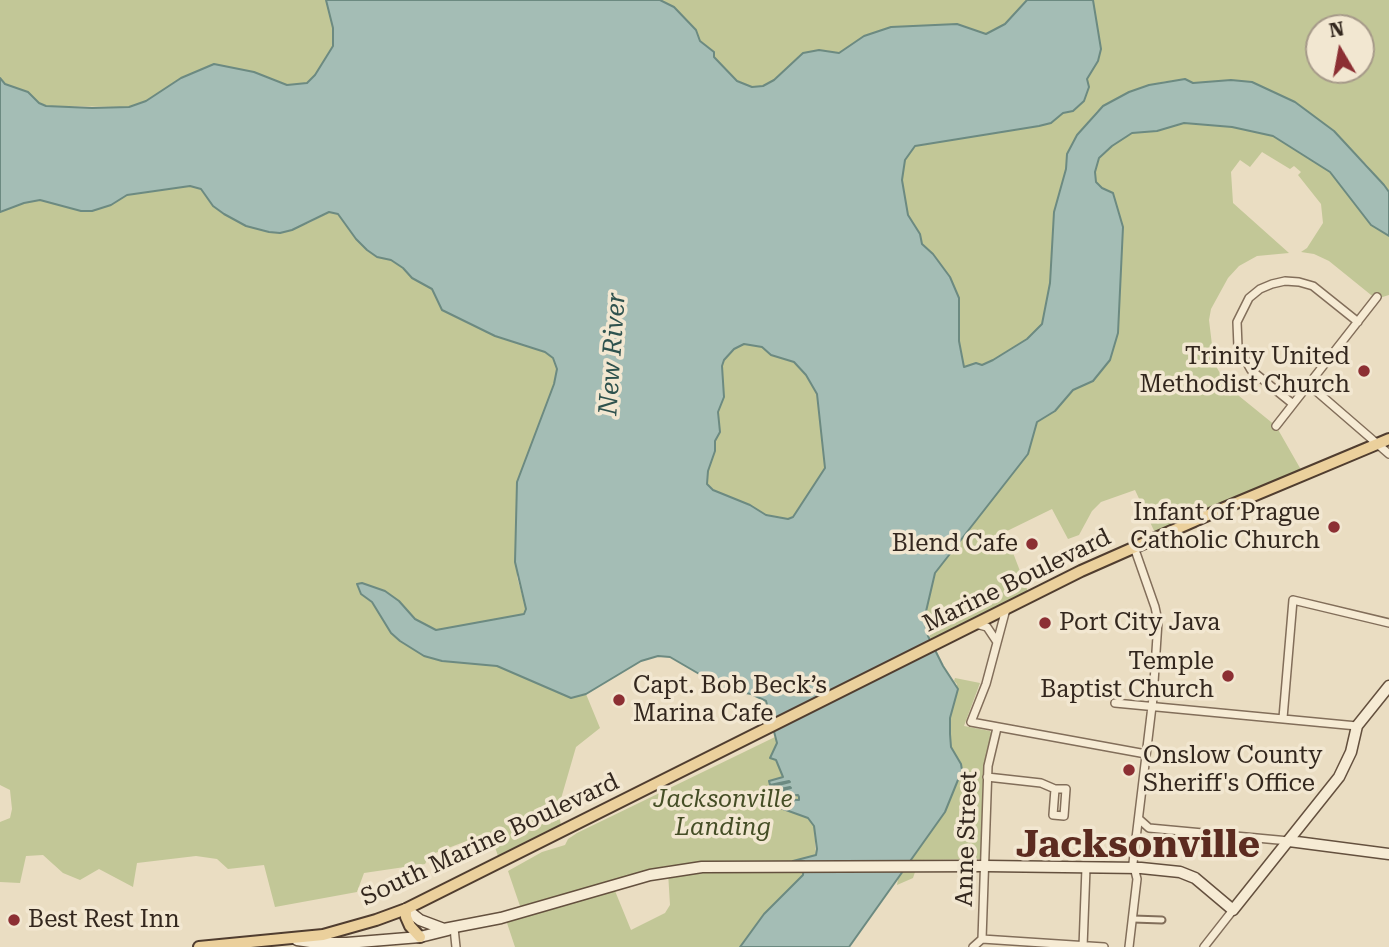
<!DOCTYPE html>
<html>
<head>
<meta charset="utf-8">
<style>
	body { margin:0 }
	#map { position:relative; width:1389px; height:947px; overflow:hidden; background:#eaddc2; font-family:"Roboto Serif",serif }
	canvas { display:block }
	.north { position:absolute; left:1305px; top:14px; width:70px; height:70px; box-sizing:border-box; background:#f2e7d1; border:2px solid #a69a89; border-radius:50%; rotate:350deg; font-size:19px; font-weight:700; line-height:28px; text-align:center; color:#33271e }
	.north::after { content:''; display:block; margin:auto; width:24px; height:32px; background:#8c2f33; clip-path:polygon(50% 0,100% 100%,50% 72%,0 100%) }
</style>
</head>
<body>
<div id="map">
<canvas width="1389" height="947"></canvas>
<div class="north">N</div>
</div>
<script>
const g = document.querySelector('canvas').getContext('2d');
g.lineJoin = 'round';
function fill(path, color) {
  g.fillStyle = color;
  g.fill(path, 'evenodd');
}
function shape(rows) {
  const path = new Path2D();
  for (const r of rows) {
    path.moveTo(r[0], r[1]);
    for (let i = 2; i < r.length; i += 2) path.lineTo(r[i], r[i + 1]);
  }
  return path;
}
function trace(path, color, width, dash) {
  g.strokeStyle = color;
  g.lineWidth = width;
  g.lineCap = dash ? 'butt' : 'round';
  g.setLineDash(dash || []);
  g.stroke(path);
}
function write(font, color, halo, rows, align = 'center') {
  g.font = font + ' "Roboto Serif",serif';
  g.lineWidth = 7;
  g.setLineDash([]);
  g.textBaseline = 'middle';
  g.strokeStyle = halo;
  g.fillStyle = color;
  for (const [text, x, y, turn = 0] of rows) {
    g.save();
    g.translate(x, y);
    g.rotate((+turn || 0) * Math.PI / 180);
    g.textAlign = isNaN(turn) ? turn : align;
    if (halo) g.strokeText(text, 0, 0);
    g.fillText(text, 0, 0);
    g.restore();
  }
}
const green = shape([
	[0,0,326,0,333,28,334,46,315,75,307,83,287,85,254,72,214,64,181,78,146,101,129,107,46,106,39,103,28,92,5,84,0,78],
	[660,0,1027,0,1005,24,986,34,957,24,891,27,858,40,839,53,823,50,800,55,774,80,763,86,752,87,737,81,714,57,714,52,700,41,696,30,674,7],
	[1093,0,1389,0,1389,192,1368,166,1334,131,1295,102,1252,82,1231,80,1193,83,1185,79,1162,82,1129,92,1097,111,1077,135,1067,154,1066,169,1053,236,1050,283,1042,324,1027,339,993,360,982,365,976,363,964,367,959,341,959,298,950,277,933,254,922,244,920,234,908,215,902,180,905,160,915,146,1039,126,1051,123,1063,113,1074,111,1084,101,1087,79,1098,61,1101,49],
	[1319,28,1361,28,1361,70,1319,70],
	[1184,123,1232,127,1273,136,1330,172,1371,225,1389,236,1389,295,1376,299,1329,261,1314,254,1301,252,1307,248,1323,223,1321,204,1298,175,1301,172,1294,166,1290,169,1262,152,1250,167,1240,160,1231,172,1233,203,1289,253,1257,256,1239,266,1228,278,1211,309,1209,320,1212,345,1217,368,1228,387,1276,426,1304,475,1157,537,1135,490,1101,502,1092,511,1079,535,1068,539,1052,509,1005,532,1030,597,933,645,924,620,935,573,1028,454,1037,422,1055,411,1073,390,1093,381,1118,333,1123,227,1102,188,1096,182,1095,172,1099,158,1112,146,1132,133,1157,131],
	[190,186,201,189,213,206,280,233,309,223,330,212,339,214,356,239,367,250,377,257,391,259,403,268,412,278,432,289,442,310,495,336,545,352,553,358,557,369,554,384,517,482,517,577,526,609,524,614,436,630,415,619,399,601,361,594,372,602,391,633,424,656,442,661,497,666,571,698,586,694,600,728,576,747,558,809,562,831,500,862,490,832,430,855,425,864,364,873,357,892,275,907,264,865,228,869,217,859,196,856,137,863,133,887,99,869,80,880,63,873,43,855,26,856,20,883,0,882,0,822,10,818,12,809,10,790,0,785,0,212,24,203,41,200,81,211,111,205,127,195],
	[744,344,762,347,771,355,794,362,806,375,817,394,825,468,793,517,788,519,766,515,750,505,714,490,707,483,708,471,715,451,715,441,720,432,718,412,724,396,722,366,724,360,734,348],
	[955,678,980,683,964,726,990,731,992,735,986,762,982,799,982,859,919,860,913,878,897,885,899,873,945,812,954,789,961,764,950,747,950,718,957,684,954,681],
	[775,737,777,743,775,759,783,777,769,781,770,785,789,780,790,783,771,787,772,791,791,786,791,789,772,793,773,797,798,795,799,797,799,800,773,799,771,803,772,805,808,818,814,826,816,855,793,861,711,862,666,866,520,906,508,871,542,852,565,845,568,839,577,833],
	[804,866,803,875,764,914,740,947,515,947,505,917,613,886,631,930,665,913,670,905,668,872]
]);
const water = shape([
	[326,0,660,0,674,7,696,30,700,41,714,52,714,57,737,81,752,87,763,86,774,80,803,53,819,50,839,53,864,36,891,27,957,24,986,34,1005,24,1027,0,1093,0,1101,49,1098,61,1087,79,1089,87,1084,101,1073,111,1063,113,1051,123,1039,126,915,146,905,160,902,180,908,215,920,234,922,244,933,254,950,277,959,298,959,341,964,367,976,363,982,365,993,360,1027,339,1042,324,1050,283,1054,212,1066,169,1067,154,1077,135,1103,106,1129,92,1149,85,1185,79,1193,83,1231,80,1252,82,1295,102,1334,131,1384,185,1389,192,1389,236,1371,225,1330,172,1273,136,1232,127,1184,123,1157,131,1132,133,1112,146,1099,158,1095,172,1096,182,1102,188,1113,193,1123,227,1118,333,1110,360,1093,381,1073,390,1055,411,1037,422,1028,454,935,573,924,620,928,636,943,666,958,689,950,718,950,734,951,747,961,764,962,770,945,812,849,947,740,947,764,914,803,875,804,861,793,861,816,855,817,849,814,826,808,818,772,805,770,802,773,799,799,800,799,797,798,795,773,797,772,793,791,788,790,787,771,791,770,787,790,782,789,781,770,785,769,781,783,777,776,760,770,758,777,743,766,701,751,694,725,689,670,657,658,656,641,661,586,694,571,698,497,666,442,661,424,656,400,641,391,633,372,602,361,594,357,584,362,583,385,591,399,601,415,619,436,630,524,614,526,609,515,562,517,482,554,384,557,369,553,358,545,352,495,336,442,310,432,289,412,278,403,268,391,260,377,257,367,250,356,239,338,214,329,212,292,230,280,233,269,232,246,226,224,214,213,206,201,189,190,186,127,195,111,205,92,211,81,211,40,200,24,203,0,212,0,78,5,84,28,92,39,103,46,106,92,108,129,107,146,101,181,78,214,64,254,72,287,85,307,83,315,75,333,46,333,28,326,0],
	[744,344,762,347,771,355,794,362,806,375,817,394,825,468,793,517,788,519,766,515,750,505,713,490,707,484,708,471,715,451,715,441,720,432,718,412,724,397,722,366,724,360,734,349,744,344]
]);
const pedestrian = shape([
	[1133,919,1162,920]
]);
const minor = shape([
	[1308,384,1389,454],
	[1293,404,1251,370,1238,347,1237,322,1249,298,1260,289,1272,284,1285,281,1299,282,1313,286,1358,322],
	[1276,426,1377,297],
	[1006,609,986,684,971,722,1146,754],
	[976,624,987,627,997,642],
	[1115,703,1357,726],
	[1283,718,1293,600,1389,623],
	[987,777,1041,783,1055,789,1053,815,1064,816,1066,789,1055,789],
	[1139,819,1149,828,1289,841],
	[454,928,456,947],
	[982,939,1104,947],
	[973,947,982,939,988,766,997,728],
	[1083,947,1086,868],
	[1129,947,1137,879,1133,863,1153,698,1158,621,1155,607,1134,547],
	[1204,947,1233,910]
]);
const secondary = shape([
	[1289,841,1389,854],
	[406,909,420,920,444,929,501,918,650,875,702,867,986,866,1141,868,1180,872,1195,878,1233,910,1339,777,1351,752,1357,726,1389,686],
	[297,940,317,943,347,943,420,937,448,930]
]);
const primary = shape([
	[406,909,406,917,410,926,420,937],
	[199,947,323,935,376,920,406,909,1081,571,1217,511,1389,439]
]);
const markers = [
	[1364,371,7,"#8c2f33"],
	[1334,527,7,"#8c2f33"],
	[1032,544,7,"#8c2f33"],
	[1045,623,7,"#8c2f33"],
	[1228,676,7,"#8c2f33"],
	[619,700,7,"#8c2f33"],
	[1129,770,7,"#8c2f33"],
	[14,920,7,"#8c2f33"]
];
const poiNames = [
	["Trinity United",1350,357],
	["Methodist Church",1350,385],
	["Infant of Prague",1320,513],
	["Catholic Church",1320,541],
	["Blend Cafe",1018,544],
	["Port City Java",1059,623,"left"],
	["Temple",1214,662],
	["Baptist Church",1214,690],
	["Capt. Bob Beck’s",633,686,"left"],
	["Marina Cafe",633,714,"left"],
	["Onslow County",1143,756,"left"],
	["Sheriff's Office",1143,784,"left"],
	["Best Rest Inn",28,920,"left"]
];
const streetNames = [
	["Marine Boulevard",1017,581,-26],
	["Anne Street",967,839,-88],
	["South Marine Boulevard",490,840,-25]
];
const parkNames = [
	["Jacksonville",723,800],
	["Landing",723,828]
];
const waterNames = [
	["New River",613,354,-86]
];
const townNames = [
	["Jacksonville",1138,846]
];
fill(green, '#c2c797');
fill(water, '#a4bdb5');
trace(water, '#6c8a81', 2);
trace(pedestrian, '#826e5a', 9);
trace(minor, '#826e5a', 10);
trace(secondary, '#64503e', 13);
trace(primary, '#503d2f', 14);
trace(pedestrian, '#f6ebd4', 5);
trace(minor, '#f6ebd4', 7);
trace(secondary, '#f6ebd4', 10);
trace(primary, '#ebd09c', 10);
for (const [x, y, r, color] of markers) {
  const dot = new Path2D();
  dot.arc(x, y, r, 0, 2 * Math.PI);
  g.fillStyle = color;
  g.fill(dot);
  trace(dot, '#f2e7d1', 2.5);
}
write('24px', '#33271e', '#f2e7d1', poiNames, 'right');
write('24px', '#33271e', '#f2e7d1', streetNames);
write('italic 24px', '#454e26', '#f2e7d1', parkNames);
write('italic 26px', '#2e524e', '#f2e7d1', waterNames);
write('bold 38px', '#5c2b20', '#f2e7d1', townNames);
</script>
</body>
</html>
